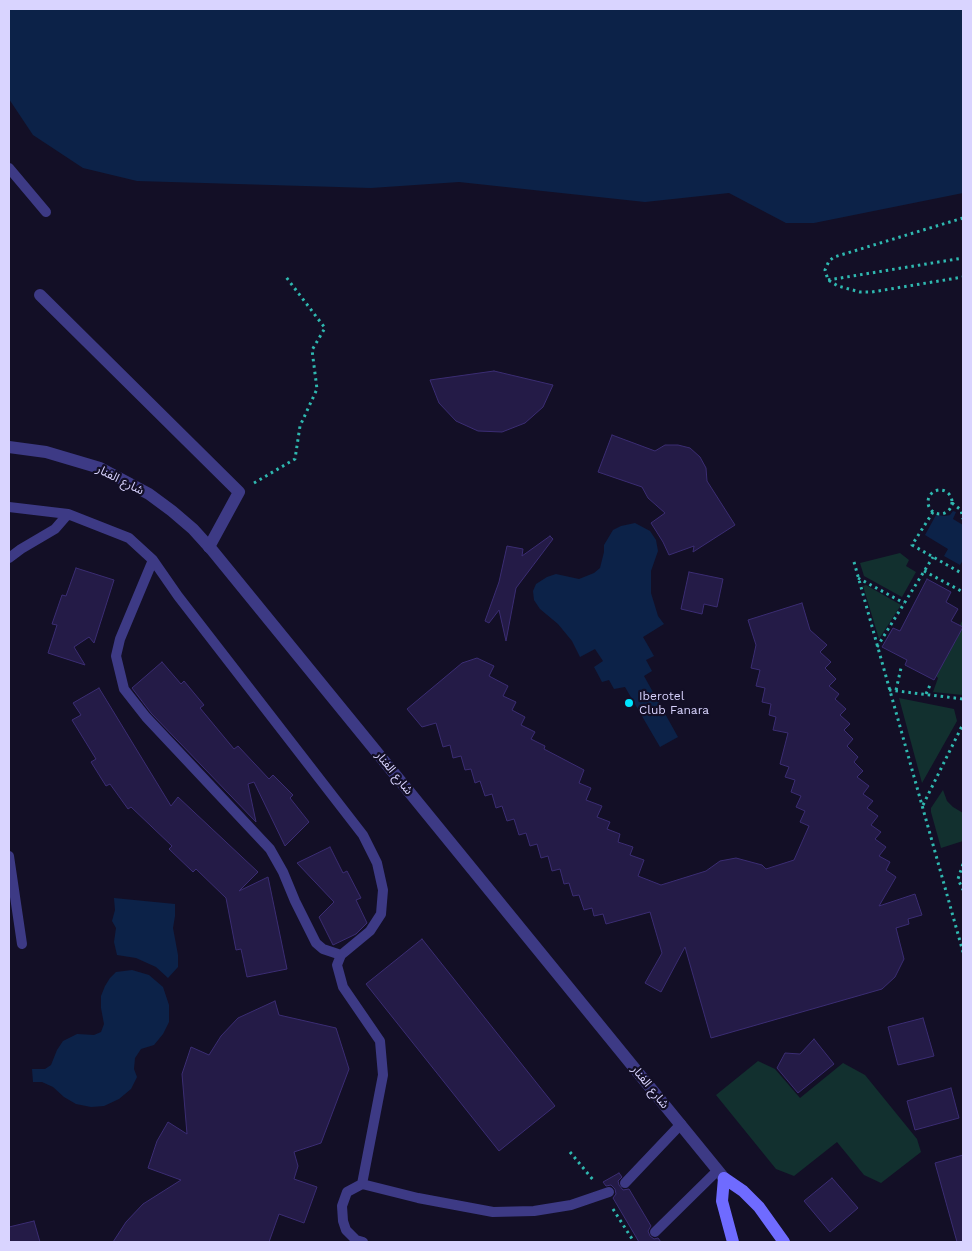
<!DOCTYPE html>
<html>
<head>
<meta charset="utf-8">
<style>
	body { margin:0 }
	#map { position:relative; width:972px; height:1251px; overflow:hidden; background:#130f26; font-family:"Work Sans",sans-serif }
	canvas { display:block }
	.frame { position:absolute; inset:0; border:10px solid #d9d4ff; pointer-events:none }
</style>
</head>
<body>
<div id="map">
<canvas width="972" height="1251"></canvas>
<div class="frame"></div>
</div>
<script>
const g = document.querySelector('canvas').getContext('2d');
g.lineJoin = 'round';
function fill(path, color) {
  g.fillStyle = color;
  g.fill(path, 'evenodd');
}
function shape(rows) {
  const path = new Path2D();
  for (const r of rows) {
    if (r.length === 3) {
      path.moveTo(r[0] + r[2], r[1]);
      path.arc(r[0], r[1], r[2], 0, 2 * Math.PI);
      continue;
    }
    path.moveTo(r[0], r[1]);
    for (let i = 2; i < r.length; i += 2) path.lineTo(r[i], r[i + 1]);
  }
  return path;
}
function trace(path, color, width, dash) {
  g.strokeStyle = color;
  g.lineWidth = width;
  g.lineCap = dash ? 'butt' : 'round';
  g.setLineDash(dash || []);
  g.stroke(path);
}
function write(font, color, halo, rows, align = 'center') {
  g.font = font + ' "Work Sans","Noto Sans Arabic",sans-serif';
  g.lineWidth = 4.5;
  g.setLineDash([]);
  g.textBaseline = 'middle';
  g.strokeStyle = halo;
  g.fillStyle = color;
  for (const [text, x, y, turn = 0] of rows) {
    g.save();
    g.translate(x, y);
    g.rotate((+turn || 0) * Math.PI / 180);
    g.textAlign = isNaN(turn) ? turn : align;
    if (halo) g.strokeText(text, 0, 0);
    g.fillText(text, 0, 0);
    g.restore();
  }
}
const green = shape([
	[900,553,909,560,906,566,916,572,902,597,864,576,860,563],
	[866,585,901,605,879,639,863,586],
	[963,619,963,695,933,692,938,678,936,676,963,627,960,625],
	[899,698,954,709,957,721,922,783],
	[943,790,947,801,953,807,963,813,963,841,941,848,931,812,931,808],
	[758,1061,775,1069,800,1098,843,1063,865,1075,917,1139,921,1152,881,1183,864,1175,837,1142,794,1176,776,1169,716,1095]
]);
const water = shape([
	[9,9,963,9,963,193,814,223,786,223,729,193,645,202,459,182,371,188,137,181,83,168,33,135,9,99],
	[953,511,956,512,953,519,963,525,963,560,960,565,944,556,948,549,925,535,936,515,945,516,950,515],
	[635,523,650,531,656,540,658,551,651,571,651,593,658,616,664,624,643,637,654,656,646,660,652,671,644,676,678,737,660,747,625,687,614,689,609,680,602,682,594,667,603,661,595,649,580,657,572,641,558,624,540,609,534,600,533,591,536,584,547,577,556,574,579,579,594,573,600,568,604,552,604,545,613,530,621,526],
	[114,898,175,904,175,916,173,928,178,955,178,967,168,978,156,967,136,958,117,955,114,942,116,928,112,921,115,910],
	[132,970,149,975,163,987,169,1005,169,1022,163,1034,154,1045,141,1049,135,1058,134,1069,137,1077,131,1089,119,1099,104,1106,91,1107,76,1104,64,1097,53,1087,42,1082,33,1082,32,1069,45,1069,51,1065,57,1050,63,1041,77,1034,94,1035,101,1032,104,1024,101,1008,101,996,105,986,110,978,116,972]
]);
const building = shape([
	[494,371,553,385,543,407,525,423,502,432,478,431,456,421,439,403,430,380,494,371],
	[612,435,655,451,665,445,678,445,690,448,700,457,706,468,707,481,735,525,693,552,694,546,669,555,663,542,651,523,665,513,648,498,642,487,598,472,612,435],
	[550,536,553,539,516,588,506,641,499,610,489,623,485,621,499,582,507,546,523,549,522,556,550,536],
	[76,568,114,580,94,643,89,637,74,647,85,665,48,653,57,625,52,624,62,595,66,596,76,568],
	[689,572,723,579,717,607,704,604,702,614,681,609,689,572],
	[927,579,951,592,946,602,958,609,951,621,963,627,934,680,905,665,907,660,882,647,893,628,900,631,927,579],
	[802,603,810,630,827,645,820,652,831,662,825,668,836,679,829,686,839,694,835,699,846,709,840,715,850,724,844,730,853,739,847,746,858,757,854,762,863,771,857,777,869,786,863,794,873,801,867,808,878,816,871,825,881,832,875,839,886,847,879,856,890,862,886,870,896,877,879,906,915,894,922,915,908,919,909,924,896,928,904,959,895,977,882,989,711,1038,685,947,661,992,645,983,662,953,650,912,606,924,603,914,594,916,592,908,584,910,579,895,573,896,569,883,564,884,560,869,552,871,548,856,541,858,537,844,530,846,526,833,519,835,514,819,507,821,502,806,496,808,492,794,485,796,480,781,475,783,471,769,465,770,461,756,453,758,450,745,443,747,436,723,422,727,407,709,462,663,477,658,494,666,489,676,508,686,503,696,516,702,512,710,525,717,521,725,535,732,531,739,545,746,544,749,584,770,579,783,591,788,586,800,602,806,597,817,610,822,607,829,620,834,618,842,633,847,630,855,644,860,638,876,661,885,706,871,720,861,736,858,762,865,766,869,794,860,809,826,800,822,805,811,796,807,801,796,791,792,795,780,785,777,789,767,780,764,788,733,773,730,776,717,769,715,771,704,762,702,765,688,756,686,760,670,751,668,756,645,748,620,802,603],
	[162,662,181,684,184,681,204,705,200,708,234,749,238,746,269,779,273,775,293,795,290,798,309,822,285,846,254,782,248,784,256,822,151,713,132,688,162,662],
	[99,688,171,806,178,797,258,872,239,891,268,877,287,969,247,977,241,949,236,950,226,898,196,869,193,872,169,849,172,846,131,807,128,809,110,784,106,786,91,762,96,759,72,720,81,715,73,703,99,688],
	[330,847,343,873,347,871,361,898,356,900,367,923,356,934,333,945,319,917,334,902,297,863,330,847],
	[422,939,555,1106,499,1151,366,984,422,939],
	[275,1001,279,1015,336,1028,349,1069,321,1143,294,1152,298,1166,294,1179,317,1187,304,1223,279,1214,269,1242,113,1242,126,1222,143,1204,181,1180,148,1168,157,1141,168,1122,187,1134,182,1074,191,1047,209,1055,221,1036,238,1018,275,1001],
	[923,1018,934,1056,898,1065,888,1027,923,1018],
	[814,1039,834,1064,798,1093,777,1068,785,1053,800,1054,814,1039],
	[951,1088,959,1118,915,1130,907,1101,951,1088],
	[963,1155,963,1242,957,1242,935,1163,963,1155],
	[619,1173,622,1177,618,1181,619,1185,623,1190,629,1189,651,1226,648,1231,650,1236,654,1239,658,1238,661,1242,639,1242,613,1198,616,1194,615,1189,611,1185,606,1186,603,1182,619,1173],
	[832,1178,858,1208,830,1232,804,1201,832,1178],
	[34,1221,40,1242,9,1242,9,1227,34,1221]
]);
const path = shape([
	[963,218,834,257,829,261,825,270,828,280,838,286,860,292,872,292,963,277],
	[828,280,963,258],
	[254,483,295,459,300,426,317,389,312,350,325,328,286,277],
	[940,502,12],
	[952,503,961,510,963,519],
	[933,512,912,545,963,574],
	[854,562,963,952],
	[924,571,963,592],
	[858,578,904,603],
	[877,647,933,557],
	[889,690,963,699],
	[896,690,901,668],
	[926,694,930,685],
	[923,805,963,724],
	[963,864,958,879,963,890],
	[570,1152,594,1181],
	[613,1209,634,1242]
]);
const service = shape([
	[9,168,46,212],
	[9,507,68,514],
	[9,558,21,549,55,529,68,514,129,538,153,560,178,596,363,835,377,863,383,890,381,914,370,931,341,955,337,965,343,987,380,1041,383,1075,362,1184],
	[153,560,120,639,116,656,124,689,146,717,270,849,283,872,295,901,316,943,323,949,341,955],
	[9,856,22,944],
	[625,1183,681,1124],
	[655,1232,718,1170],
	[363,1242,356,1240,346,1230,343,1221,342,1206,347,1192,362,1184,418,1198,493,1212,534,1211,571,1205,609,1192]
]);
const pedestrian = shape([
	[40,295,239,492,209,547]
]);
const tertiary = shape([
	[9,447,46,452,100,468,149,494,172,511,193,529,212,550,724,1178]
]);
const secondary = shape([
	[724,1178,743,1191,759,1207,784,1242],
	[724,1178,722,1201,733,1242]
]);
const markers = [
	[629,703,5,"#00e5ff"]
];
const streetNames = [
	["شارع الفنار",120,480,27],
	["شارع الفنار",394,773,51],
	["شارع الفنار",650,1087,51]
];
const poiNames = [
	["Iberotel",639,696],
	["Club Fanara",639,710]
];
fill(green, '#12302f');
fill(water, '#0c2248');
fill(building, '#241b47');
trace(building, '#3b2d73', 1);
trace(path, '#2fb8b0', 3, [2.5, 4]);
trace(service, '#3d3a85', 10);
trace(pedestrian, '#3d3a85', 12);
trace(tertiary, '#3d3a85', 12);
trace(secondary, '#6f6bff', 12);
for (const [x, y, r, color] of markers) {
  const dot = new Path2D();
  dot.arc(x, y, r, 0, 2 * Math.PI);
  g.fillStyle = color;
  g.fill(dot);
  trace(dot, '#130f26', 2);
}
write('12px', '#d9d4ff', '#130f26', streetNames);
write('12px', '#d9d4ff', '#130f26', poiNames, 'left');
</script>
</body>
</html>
